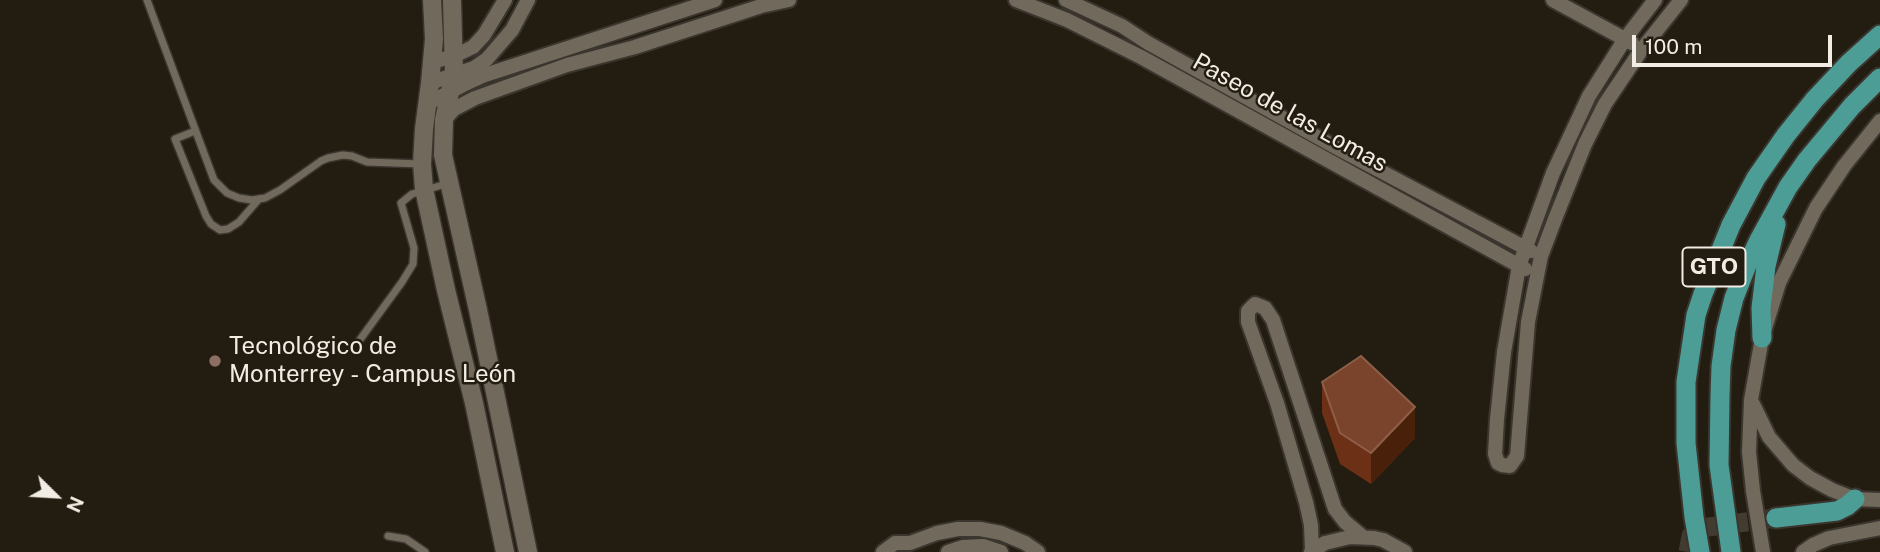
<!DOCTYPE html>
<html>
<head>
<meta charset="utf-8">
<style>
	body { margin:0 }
	#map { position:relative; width:1880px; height:552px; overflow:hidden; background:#231c10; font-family:"Public Sans",sans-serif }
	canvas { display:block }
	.north { position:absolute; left:21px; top:461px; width:70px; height:70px; -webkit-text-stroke:5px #231c10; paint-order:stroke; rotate:114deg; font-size:19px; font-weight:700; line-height:28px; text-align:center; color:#f1ece4 }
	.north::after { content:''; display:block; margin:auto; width:24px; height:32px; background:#f1ece4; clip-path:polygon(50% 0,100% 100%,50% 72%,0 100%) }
	.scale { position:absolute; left:1632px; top:35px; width:200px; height:32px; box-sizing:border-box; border:4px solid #f1ece4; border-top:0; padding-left:9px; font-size:21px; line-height:24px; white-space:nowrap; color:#f1ece4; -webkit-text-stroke:5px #231c10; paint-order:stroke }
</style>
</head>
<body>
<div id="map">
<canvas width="1880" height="552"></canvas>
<div class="north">N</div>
<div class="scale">100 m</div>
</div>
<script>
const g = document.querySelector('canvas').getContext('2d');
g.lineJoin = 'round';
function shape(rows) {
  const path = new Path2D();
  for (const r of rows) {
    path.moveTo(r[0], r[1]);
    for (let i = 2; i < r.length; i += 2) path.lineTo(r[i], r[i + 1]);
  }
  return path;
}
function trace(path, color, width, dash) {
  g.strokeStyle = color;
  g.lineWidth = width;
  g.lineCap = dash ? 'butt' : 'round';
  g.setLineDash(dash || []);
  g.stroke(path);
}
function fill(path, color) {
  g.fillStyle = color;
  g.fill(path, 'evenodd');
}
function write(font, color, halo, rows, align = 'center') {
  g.font = font + ' "Public Sans",sans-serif';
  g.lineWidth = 5;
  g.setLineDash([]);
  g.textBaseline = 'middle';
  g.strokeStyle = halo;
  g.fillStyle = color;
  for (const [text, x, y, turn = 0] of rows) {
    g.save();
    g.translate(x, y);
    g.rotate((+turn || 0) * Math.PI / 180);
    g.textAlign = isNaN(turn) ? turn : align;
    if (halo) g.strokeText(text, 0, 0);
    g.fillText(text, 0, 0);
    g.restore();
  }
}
const primaryTunnel = shape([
	[1688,552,1691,536,1693,532,1701,528,1776,518]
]);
const service = shape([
	[147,0,214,180,227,193,239,198,252,200,265,198,280,190,321,161,328,158,343,155,352,156,367,162,421,164],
	[195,131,175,139,206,216,211,224,220,230,228,229,239,222,259,199],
	[359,341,402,282,413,264,414,248,401,203,412,194,449,183],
	[388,536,406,539,425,552]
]);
const minor = shape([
	[1016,0,1067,20,1141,57,1525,269],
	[1066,0,1122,26,1148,43,1337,148,1531,251],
	[1553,0,1632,43],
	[1655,0,1625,39,1589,96,1553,173,1519,266,1504,352,1497,419,1495,454,1498,463,1502,465,1510,466,1517,456,1528,322,1541,256,1555,219,1585,144,1605,104,1642,49,1681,0],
	[432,62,454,56,473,47,484,35,505,0],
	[430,83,474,68,487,59,512,30,528,0],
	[427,104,463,85,485,75,715,0],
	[444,120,454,109,475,98,567,65,635,47,761,6,789,0],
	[1753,404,1769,437,1793,465,1810,478,1832,490,1855,499,1880,500],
	[1312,551,1311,525,1306,502,1277,403,1248,322,1248,311,1255,304,1265,308,1273,320,1335,509,1345,522,1363,537],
	[883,552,895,543,910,543,937,533,958,529,980,529,1001,533,1025,543,1038,552],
	[948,552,963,547,983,546,1001,552],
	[1311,552,1325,543,1350,537,1374,538,1383,540,1405,552],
	[1763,552,1753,491,1749,452,1751,400,1762,338,1779,283,1816,208,1844,166,1880,121],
	[1803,552,1813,545,1829,538,1880,528]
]);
const tertiary = shape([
	[432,0,434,39,430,83,424,129,422,164,424,189,446,290,474,403,505,552],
	[452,0,454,74,444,120,443,155,478,310,528,552]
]);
const primary = shape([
	[1762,338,1761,308,1766,266,1776,224],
	[1776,518,1837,511,1847,506,1855,499],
	[1700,552,1694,517,1686,443,1686,382,1696,315,1703,294,1731,225,1756,178,1786,135,1815,99,1849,63,1880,35],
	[1731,552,1719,465,1720,397,1721,366,1726,330,1734,298,1747,265,1759,240,1788,187,1807,160,1852,106,1880,78]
]);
const wall = shape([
	[1322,382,1415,438,1371,484,1340,464,1322,413]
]);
const shadedWall = shape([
	[1415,407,1415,438,1371,484,1371,453]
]);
const building = shape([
	[1361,356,1415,407,1371,453,1340,433,1322,382,1361,356]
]);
const markers = [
	[215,361,7,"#8d6e63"]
];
const shields = [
	[1714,267,63]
];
const shieldNames = [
	["GTO",1714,267]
];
const streetNames = [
	["Paseo de las Lomas",1290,113,29]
];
const poiNames = [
	["Tecnológico de",229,347],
	["Monterrey - Campus León",229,375]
];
trace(primaryTunnel, '#423b30', 19, [19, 10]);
trace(service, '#3a352e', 10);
trace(minor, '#3a352e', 18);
trace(tertiary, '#3a352e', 21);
trace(primary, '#3a352e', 23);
trace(service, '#71695b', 7);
trace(minor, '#71695b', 14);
trace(tertiary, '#71695b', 18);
trace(primary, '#4c9d96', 19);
fill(wall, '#6c3016');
fill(shadedWall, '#49200a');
fill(building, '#7a442c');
trace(building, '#8d5f49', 2);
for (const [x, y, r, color] of markers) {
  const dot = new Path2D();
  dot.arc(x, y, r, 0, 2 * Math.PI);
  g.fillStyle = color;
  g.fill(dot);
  trace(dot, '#231c10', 2.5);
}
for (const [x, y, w] of shields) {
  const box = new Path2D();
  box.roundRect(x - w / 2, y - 19.5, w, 39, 5);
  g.fillStyle = '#231c10';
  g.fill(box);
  trace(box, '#f1ece4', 2);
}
write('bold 23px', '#f1ece4', null, shieldNames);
write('24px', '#f1ece4', '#231c10', streetNames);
write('24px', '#f1ece4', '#231c10', poiNames, 'left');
</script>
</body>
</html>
